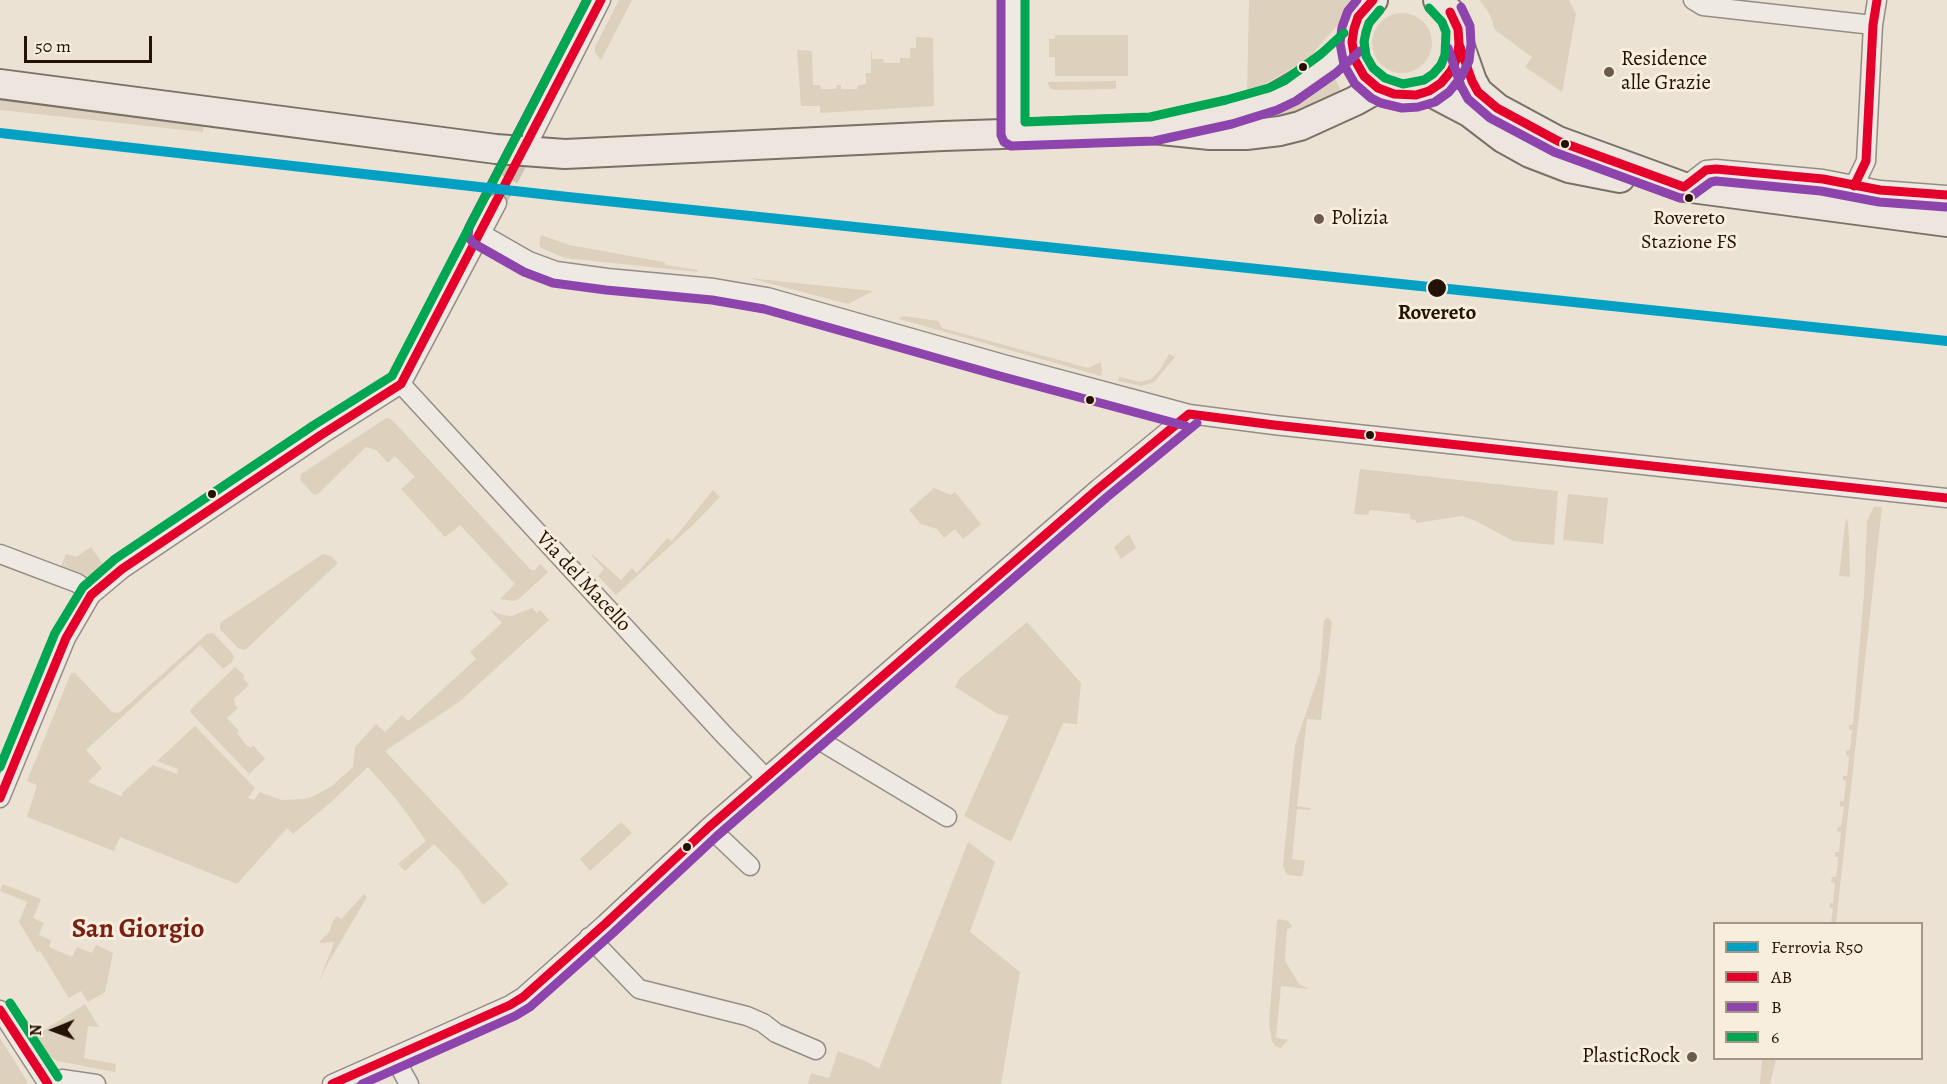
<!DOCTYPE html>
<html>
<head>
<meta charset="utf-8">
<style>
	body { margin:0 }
	#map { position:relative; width:1947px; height:1084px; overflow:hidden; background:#ebe2d4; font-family:Alegreya,serif }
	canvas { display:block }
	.legend { position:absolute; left:1713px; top:922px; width:210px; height:138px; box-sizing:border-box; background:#f8eedd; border:2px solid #a39687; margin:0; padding:8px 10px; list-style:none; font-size:18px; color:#241205 }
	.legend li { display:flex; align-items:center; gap:12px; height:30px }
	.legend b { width:30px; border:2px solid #a39687 }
	.north { position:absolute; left:24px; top:1000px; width:60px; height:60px; -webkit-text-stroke:4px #f8eedd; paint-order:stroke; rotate:269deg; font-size:16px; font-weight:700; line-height:24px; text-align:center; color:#241205 }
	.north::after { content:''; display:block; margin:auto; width:21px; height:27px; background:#241205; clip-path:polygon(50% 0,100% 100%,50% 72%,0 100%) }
	.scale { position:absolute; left:24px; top:36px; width:128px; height:27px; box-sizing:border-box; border:3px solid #241205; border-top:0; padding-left:8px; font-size:18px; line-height:21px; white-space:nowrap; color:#241205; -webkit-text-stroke:4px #f8eedd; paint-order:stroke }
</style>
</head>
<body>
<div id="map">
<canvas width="1947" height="1084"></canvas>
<ul class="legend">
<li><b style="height:8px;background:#02a1c4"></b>Ferrovia R50</li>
<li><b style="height:8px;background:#e4002b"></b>AB</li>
<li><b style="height:8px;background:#8e44ad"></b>B</li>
<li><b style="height:8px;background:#00a651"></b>6</li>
</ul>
<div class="north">N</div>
<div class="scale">50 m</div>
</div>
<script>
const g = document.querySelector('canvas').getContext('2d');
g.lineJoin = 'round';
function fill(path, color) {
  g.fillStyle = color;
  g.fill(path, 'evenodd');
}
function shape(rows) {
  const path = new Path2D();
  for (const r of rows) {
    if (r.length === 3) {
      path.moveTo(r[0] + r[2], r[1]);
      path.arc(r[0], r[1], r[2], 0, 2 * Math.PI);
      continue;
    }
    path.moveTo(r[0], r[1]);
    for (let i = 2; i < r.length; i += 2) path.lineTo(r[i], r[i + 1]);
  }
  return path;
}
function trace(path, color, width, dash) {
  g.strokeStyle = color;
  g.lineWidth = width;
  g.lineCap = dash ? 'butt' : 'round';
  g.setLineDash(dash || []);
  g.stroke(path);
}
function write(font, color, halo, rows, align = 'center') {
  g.font = font + ' Alegreya,serif';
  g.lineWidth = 6;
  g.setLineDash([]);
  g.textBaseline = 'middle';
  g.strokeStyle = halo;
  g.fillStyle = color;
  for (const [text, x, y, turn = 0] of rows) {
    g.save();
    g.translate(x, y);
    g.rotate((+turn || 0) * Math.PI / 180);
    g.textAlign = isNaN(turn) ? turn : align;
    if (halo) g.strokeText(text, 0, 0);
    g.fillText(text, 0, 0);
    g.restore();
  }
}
const green = shape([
	[619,0,632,0,601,60,595,53,595,47],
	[1249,0,1354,0,1341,21,1307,60,1247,94],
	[1480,0,1569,0,1576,14,1562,92,1525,67,1532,57,1495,30,1490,15],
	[1402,43,30],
	[1055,35,1128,35,1128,76,1055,76,1055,57,1049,57,1049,39,1055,39],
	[916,37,933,38,934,106,820,113,820,106,801,106,797,50,812,51,813,85,820,85,821,89,836,89,837,85,841,85,841,89,857,89,858,85,866,84,866,73,871,73,871,51,872,51,872,59,883,59,884,63,900,63,900,58,910,58,910,48,916,48],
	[1332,72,1342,93,1305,111,1274,120,1234,125],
	[1116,81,1116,89,1056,90,1051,89,1048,85,1048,82],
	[0,97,204,123,203,132,0,110],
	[541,235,569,245,664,262,666,265,698,270,698,272,565,258,541,248,539,244],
	[749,278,873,291,848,304],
	[903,316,938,321,942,328,1088,368,1101,362,1102,371,1101,376,899,319],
	[1169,354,1175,357,1154,382,1142,386,1118,381,1119,377,1141,382,1151,379,1160,370],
	[386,418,389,418,395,423,531,570,535,570,540,564,548,572,520,598,514,601,500,599,515,584,460,525,445,537,401,489,415,477,395,456,388,463,376,450,366,447,318,494,314,495,300,480,301,474],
	[1360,469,1558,491,1554,545,1513,541,1476,521,1462,516,1416,523,1416,520,1410,519,1410,514,1370,510,1368,515,1354,514],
	[934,488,951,495,955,492,981,524,963,539,955,529,944,538,937,529,921,524,909,510],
	[713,490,720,497,691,527,616,595,598,576,604,569,592,556,592,554,621,580,632,568,637,573,667,538,672,541],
	[1568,494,1608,498,1603,544,1563,540],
	[1874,507,1882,507,1836,923,1831,923,1833,908,1829,908,1830,903,1833,903,1835,883,1831,882,1832,877,1836,877,1838,864,1838,857,1835,857,1835,852,1839,852,1841,832,1837,831,1838,827,1841,826,1844,807,1840,806,1840,801,1844,801,1846,781,1843,780,1843,776,1847,776,1848,769,1849,756,1846,755,1846,750,1850,750,1852,730,1849,730,1849,725,1852,725,1853,723,1864,594,1867,521],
	[1846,518,1848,523,1849,538,1850,577,1839,576],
	[1129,534,1136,548,1121,559,1114,547],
	[91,547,104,566,89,576,61,566,66,554,76,557],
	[323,554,331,556,337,562,337,564,245,650,238,648,220,629,220,623],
	[532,608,537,613,540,610,549,620,459,702,385,751,509,884,483,905,461,872,434,844,405,871,398,864,426,841,397,800,368,767,330,803,293,834,287,828,237,884,120,837,114,851,27,817,37,785,27,781,71,673,75,673,112,712,117,713,120,712,207,634,213,633,232,653,234,657,232,662,223,669,200,645,86,750,102,768,88,782,123,797,122,793,153,765,177,774,178,769,157,761,195,726,255,788,248,798,254,800,260,792,281,800,304,799,312,797,332,786,353,767,355,747,376,724,385,732,402,715,408,721,476,659,470,652,502,623,490,610,503,615,512,616],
	[1328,617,1332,622,1321,720,1307,719,1297,806,1310,808,1310,810,1297,809,1292,859,1305,861,1303,872,1302,876,1295,876,1286,874,1283,865,1295,745,1320,672,1324,620],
	[1027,622,1081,683,1077,724,1063,723,1011,842,964,816,1009,716,998,714,955,687,960,678],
	[235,667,245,676,243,678,249,685,234,699,235,705,238,708,227,718,239,731,237,733,247,746,251,748,253,745,265,759,249,774,191,713,190,710],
	[621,822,632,833,590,871,580,859],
	[968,842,995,862,970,932,1020,972,1001,1084,808,1084,811,1073,829,1078,838,1051,867,1062,879,1069],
	[3,884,41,899,33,918,44,923,39,935,51,940,49,947,72,957,77,947,92,953,96,945,113,953,105,992,88,1002,81,991,69,998,40,951,37,952,19,922,27,902,0,891],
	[364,894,367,897,328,963,318,984,334,943,333,942,320,943,320,941,330,931,332,922,337,916,341,919],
	[1279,919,1288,921,1292,926,1287,930,1285,961,1299,984,1309,989,1281,986,1276,1038,1288,1040,1281,1048,1275,1046,1272,1041,1269,1023,1277,921],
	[85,1004,99,1027,88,1026,84,1058,116,1064,115,1072,57,1061,44,1052,35,1036],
	[0,1038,27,1081,27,1084,0,1084],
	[1762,1059,1776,1059,1770,1084,1760,1084]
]);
const streetTunnel = shape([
	[497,203,528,143]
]);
const street = shape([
	[1013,0,1013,134],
	[1693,0,1703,6,1873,25],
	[532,136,601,0],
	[1854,186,1866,161,1873,25,1877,0],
	[1684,187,1706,170,1716,169,1823,179,1880,190,1947,195],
	[480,233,529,261,556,271,607,278,714,288,767,297,1003,364,1189,414,1274,425,1947,498],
	[401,384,725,736,766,778],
	[0,554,77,583,86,589,91,595],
	[814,737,947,817],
	[0,798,66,638,91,595,122,569,321,435,401,384,497,203],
	[709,827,750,866],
	[589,937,639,989,747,1016,763,1023,776,1033,816,1050],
	[0,1010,48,1084],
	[394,1057,409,1084],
	[51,1084,62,1079,96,1084],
	[332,1084,510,1005,523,997,605,924,709,827,1099,488,1189,414]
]);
const primary = shape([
	[1373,0,1358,17,1354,29,1352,42,1355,60,1364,76,1378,88,1385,92,1402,96,1416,95,1429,91,1441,83,1451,71,1457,58,1459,44,1458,29,1452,15,1438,0],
	[1459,44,1472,81,1478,92,1497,108,1558,141,1684,187,1947,222],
	[0,84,496,149,565,154,943,136,1152,129,1210,135,1246,135,1280,131,1300,126,1355,101,1378,88],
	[1429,91,1469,112,1503,138,1530,153,1569,168,1620,178],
	[1178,123,1229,112,1273,99,1304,81,1329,63,1352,42]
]);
const bus1 = shape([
	[1373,0,1358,17,1354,29,1352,42,1355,60,1364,76,1378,88,1394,94,1416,95,1429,91,1441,83,1451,71,1457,58,1459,44,1458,29,1450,12],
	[1459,44,1472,81,1478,92,1497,108,1558,141,1684,187],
	[1854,186,1866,161,1873,25,1877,0],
	[1684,187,1706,170,1716,169,1823,179,1880,190,1947,195],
	[0,798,66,638,91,595,122,569,321,435,401,384,601,0],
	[0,1010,48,1084],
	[332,1084,510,1005,523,997,605,924,709,827,1099,488,1189,414,1274,425,1947,498]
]);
const bus2 = shape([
	[587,0,469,227,468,236,473,243,524,272,553,283,606,290,712,300,764,309,1000,376,1186,426],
	[1001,0,1001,135,1004,142,1011,146,1154,141,1232,124,1277,110,1296,101,1336,73,1360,51],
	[1357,0,1348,11,1342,27,1340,43,1344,65,1355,84,1371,98,1381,103,1402,108,1418,107,1435,102,1449,92,1461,77,1469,61,1471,44,1470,26,1461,7],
	[1448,48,1461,86,1468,99,1490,118,1554,152,1680,198,1689,198,1711,182,1716,181,1821,191,1879,202,1946,207],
	[362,1084,515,1016,530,1007,613,933,717,836,1107,497,1197,423]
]);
const bus3 = shape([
	[1025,0,1025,122,1150,117,1226,100,1269,88,1284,81,1321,54,1344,33],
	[1380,10,1369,23,1366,32,1364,42,1366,56,1373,68,1385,78,1403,84,1424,80,1433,74,1441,65,1445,55,1446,32,1442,22,1429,8],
	[0,767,55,633,83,587,115,559,314,425,392,376,587,0],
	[10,1003,58,1077]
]);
const rail1 = shape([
	[0,133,568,197,1947,341]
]);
const markers = [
	[1303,67,5,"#241205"],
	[1609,72,6,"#6a5b4d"],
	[1565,144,5,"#241205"],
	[1689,198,5,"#241205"],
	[1319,219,6,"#6a5b4d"],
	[1437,288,10,"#241205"],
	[1090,400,5,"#241205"],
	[1370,435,5,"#241205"],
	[212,494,5,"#241205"],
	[687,847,5,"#241205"],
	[1692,1057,6,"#6a5b4d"]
];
const busNames = [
	["Rovereto",1689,219],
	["Stazione FS",1689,243]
];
const poiNames = [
	["Residence",1621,60],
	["alle Grazie",1621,84],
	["Polizia",1331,219],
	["PlasticRock",1680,1057,"right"]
];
const stopNames = [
	["Rovereto",1437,314]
];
const streetNames = [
	["Via del Macello",583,582,47]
];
const districtNames = [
	["San Giorgio",138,930]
];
fill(green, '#ddd0bc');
trace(streetTunnel, '#cdc3b5', 18, [18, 9]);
trace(street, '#948d83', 21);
trace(primary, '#787168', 32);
trace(street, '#eeeae3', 18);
trace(primary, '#ece6de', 28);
trace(bus1, '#e4002b', 9);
trace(bus2, '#8e44ad', 9);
trace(bus3, '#00a651', 9);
trace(rail1, '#02a1c4', 10);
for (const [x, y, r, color] of markers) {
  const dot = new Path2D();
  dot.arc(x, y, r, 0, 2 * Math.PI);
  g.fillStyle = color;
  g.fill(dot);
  trace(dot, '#f8eedd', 2);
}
write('20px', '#241205', '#f8eedd', busNames);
write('21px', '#241205', '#f8eedd', poiNames, 'left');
write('bold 21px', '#241205', '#f8eedd', stopNames);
write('21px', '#241205', '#f8eedd', streetNames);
write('bold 27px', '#7a1f14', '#f8eedd', districtNames);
</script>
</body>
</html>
